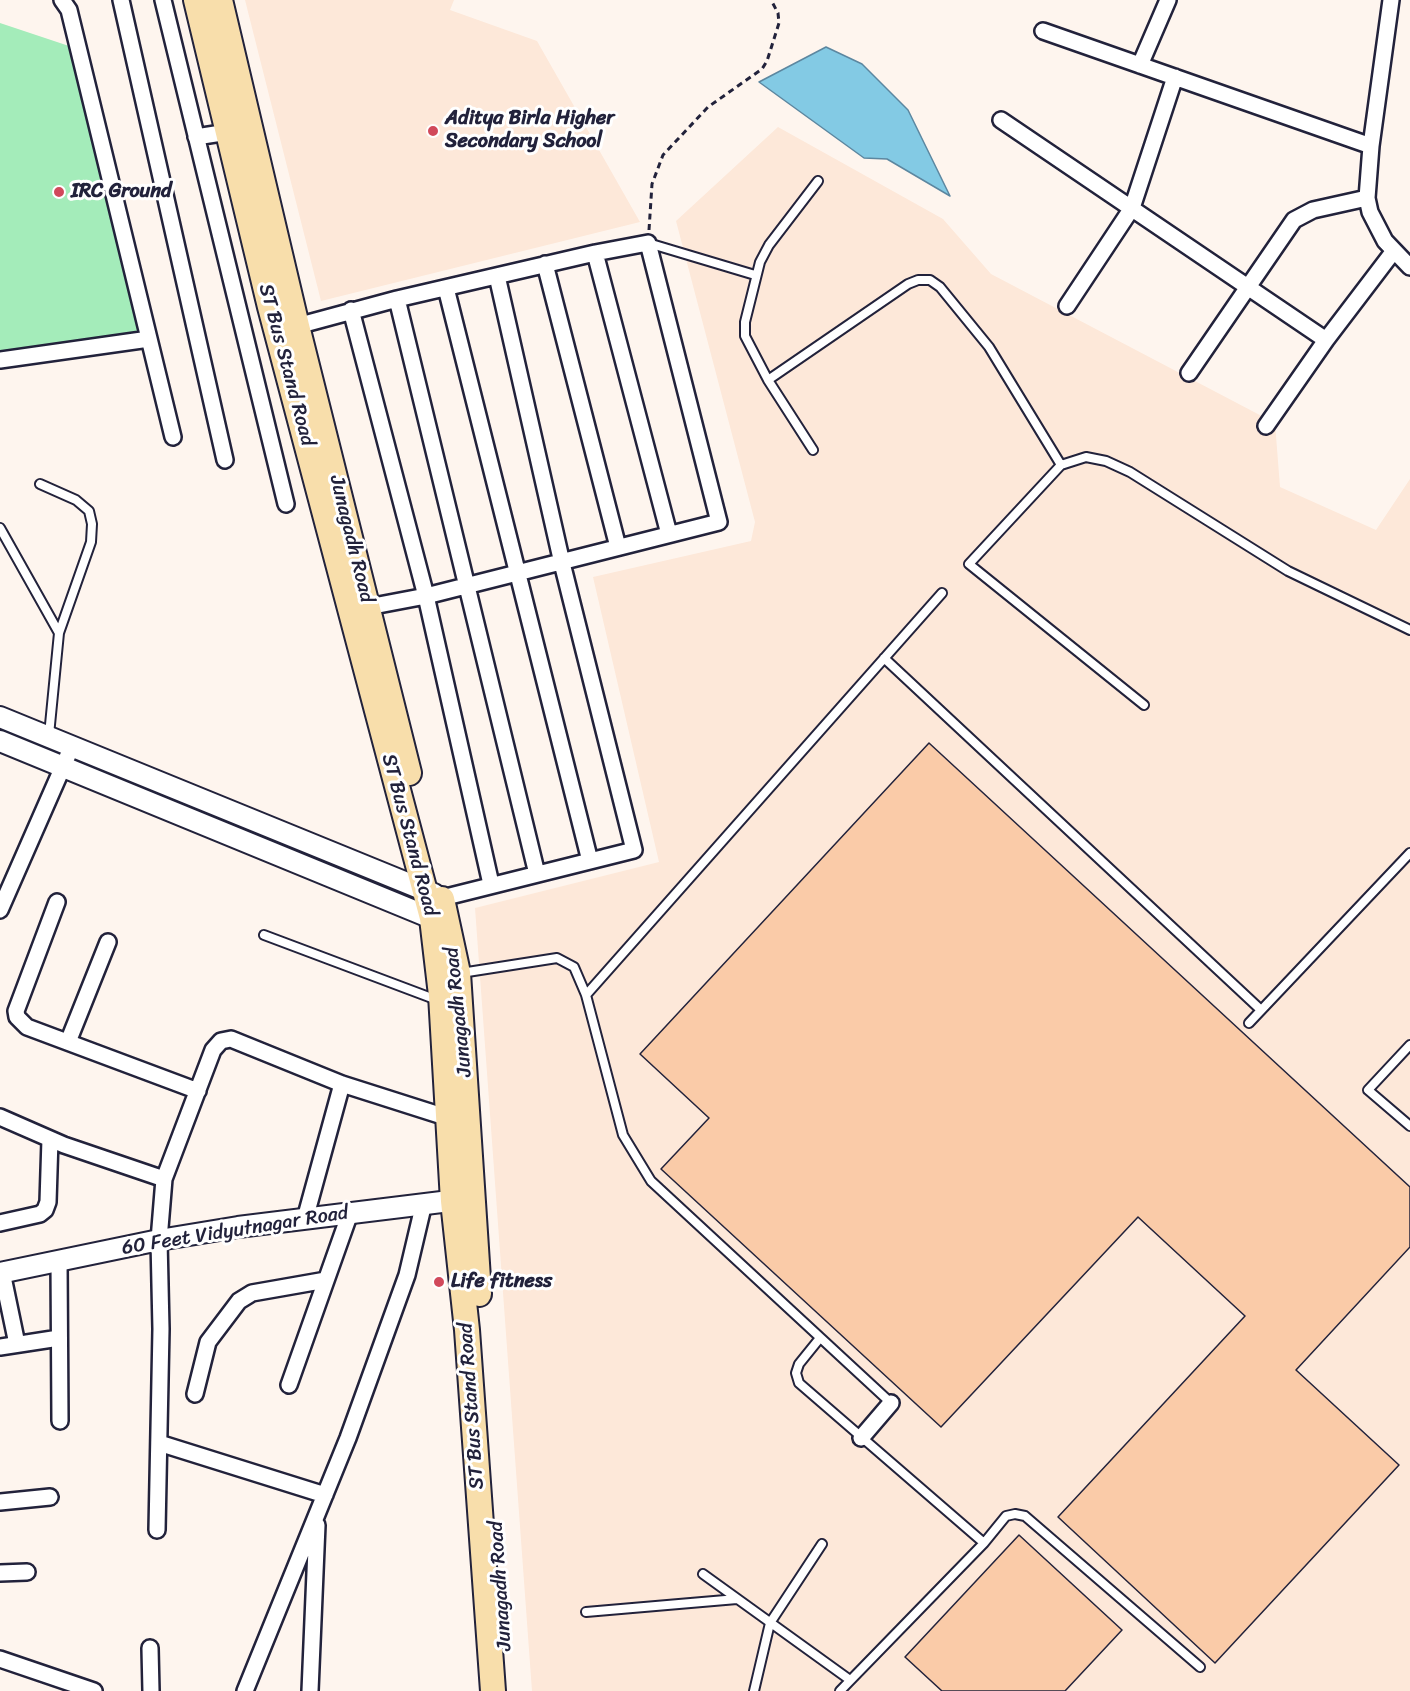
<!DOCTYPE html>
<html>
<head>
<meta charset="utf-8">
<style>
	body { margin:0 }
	canvas { display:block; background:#fef5ee }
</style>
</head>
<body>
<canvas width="1410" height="1691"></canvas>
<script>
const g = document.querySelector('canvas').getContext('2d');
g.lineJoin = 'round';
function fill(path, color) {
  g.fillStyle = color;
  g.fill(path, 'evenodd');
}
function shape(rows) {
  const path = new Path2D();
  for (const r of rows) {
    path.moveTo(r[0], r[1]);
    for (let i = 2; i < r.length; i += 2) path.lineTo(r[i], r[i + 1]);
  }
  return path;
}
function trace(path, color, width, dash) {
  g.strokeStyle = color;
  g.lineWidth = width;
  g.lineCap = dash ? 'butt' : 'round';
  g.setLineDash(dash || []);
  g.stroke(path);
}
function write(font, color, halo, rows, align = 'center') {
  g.font = font + ' Sriracha,sans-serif';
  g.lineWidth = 6;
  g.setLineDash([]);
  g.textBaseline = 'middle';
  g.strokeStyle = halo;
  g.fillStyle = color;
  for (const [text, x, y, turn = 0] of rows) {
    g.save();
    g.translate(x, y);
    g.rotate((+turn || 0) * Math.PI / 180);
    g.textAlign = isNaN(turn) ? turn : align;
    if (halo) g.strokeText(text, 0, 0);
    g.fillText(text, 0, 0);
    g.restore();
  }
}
const built = shape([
	[245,0,454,0,450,10,537,41,640,222,321,301],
	[778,127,943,219,991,274,1275,423,1280,487,1376,530,1410,479,1410,1691,532,1691,475,908,659,862,593,577,751,541,755,522,676,221]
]);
const green = shape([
	[0,23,84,51,151,332,0,357]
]);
const water = shape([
	[826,47,862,64,908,110,950,196,887,159,864,158,759,82,826,47]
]);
const building = shape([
	[929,743,1410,1187,1410,1247,1296,1370,1399,1465,1215,1663,1058,1517,1245,1316,1138,1217,941,1427,661,1169,709,1118,640,1054,929,743],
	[1019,1535,1122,1630,1065,1691,942,1691,905,1657,1019,1535]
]);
const path = shape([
	[649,230,652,184,663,155,708,107,762,69,767,61,779,23,778,13,771,0]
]);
const service = shape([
	[648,243,755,275],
	[768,380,908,284,918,280,930,280,940,287,989,347,1061,465],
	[813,450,768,380,745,336,745,322,760,262,769,245,818,181],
	[40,484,76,500,89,511,92,524,91,542,59,633],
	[0,528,59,633,49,735],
	[884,658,1261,1010],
	[1144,705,969,564,1061,465,1086,457,1106,461,1130,472,1288,571,1410,630],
	[264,935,437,1000],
	[461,973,557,958,574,967,586,995,623,1135,651,1181,891,1403],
	[586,995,942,593],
	[1249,1023,1410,853],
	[1410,1045,1368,1090,1410,1126],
	[820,1338,799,1364,796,1373,799,1383,984,1543],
	[703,1574,850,1680],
	[586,1612,737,1599],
	[754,1691,770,1623,822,1544],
	[840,1691,984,1543,1006,1516,1015,1514,1025,1516,1200,1667]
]);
const minor = shape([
	[62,0,69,10,173,437],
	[121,0,225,460],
	[163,0,286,504],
	[1391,0,1371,146,1367,198,1370,212,1385,241,1410,267],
	[1043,31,1371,146],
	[1140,65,1168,0],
	[1001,120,1326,340],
	[196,137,228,132],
	[595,253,669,534],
	[545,264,618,547],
	[446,288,590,861],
	[397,299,537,874],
	[1067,306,1132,208,1175,77],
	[351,310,426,596,491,884],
	[297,326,397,299,595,253,648,243,719,522,426,596,368,607],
	[0,360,149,339],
	[1189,373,1294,220,1313,210,1367,198],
	[1266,426,1326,340,1393,252],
	[442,898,634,850,562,563,497,276],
	[57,902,16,1011,17,1017,27,1027,198,1091],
	[0,910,72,746],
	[68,1042,108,942],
	[0,1117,64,1145,164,1179],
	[305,1219,342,1084],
	[0,1223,40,1214,45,1210,48,1202,50,1139],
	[59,1261,60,1421],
	[2,1272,17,1344],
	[0,1347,59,1338],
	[289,1385,350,1213],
	[195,1394,208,1342,239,1301,252,1293,326,1280],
	[861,1438,891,1403],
	[159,1443,325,1495],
	[0,1502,50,1497],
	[157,1530,161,1329,159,1240,164,1179,213,1050,221,1041,231,1039,342,1084,455,1120],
	[0,1573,27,1572],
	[150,1648,151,1691],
	[0,1659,94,1691],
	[245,1691,348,1438,407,1275,424,1203],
	[310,1691,317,1525]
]);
const tertiary = shape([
	[0,717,434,894],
	[0,741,441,922],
	[0,1273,159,1240,238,1227,466,1199]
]);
const primary = shape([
	[196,0,270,307,432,918,441,995,453,1201,467,1330,493,1691],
	[220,0,297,326,409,773],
	[442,899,458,973,479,1294]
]);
const markers = [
	[433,131,6,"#d1495b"],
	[59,192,6,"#d1495b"],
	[439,1282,6,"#d1495b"]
];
const poiNames = [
	["Aditya Birla Higher",445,119],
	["Secondary School",445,142],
	["IRC Ground",71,192],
	["Life fitness",451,1282]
];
const streetNames = [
	["ST Bus Stand Road",286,365,75],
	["Junagadh Road",351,539,76],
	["ST Bus Stand Road",409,835,75],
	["Junagadh Road",459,1012,-96],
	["60 Feet Vidyutnagar Road",235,1231,-9],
	["ST Bus Stand Road",472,1406,-94],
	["Junagadh Road",501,1586,-94]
];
fill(built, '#fde8d9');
fill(green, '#a4ecba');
fill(water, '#83cae4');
trace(water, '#5c87a0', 1.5);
fill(building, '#facba8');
trace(building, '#22223b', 1.5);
trace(service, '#22223b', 12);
trace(minor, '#22223b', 20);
trace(tertiary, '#22223b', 24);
trace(primary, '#22223b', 28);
trace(path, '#22223b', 3, [6, 4.5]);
trace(service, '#fff', 8);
trace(minor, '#fff', 15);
trace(tertiary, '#fff', 20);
trace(primary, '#f8deab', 24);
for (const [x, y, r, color] of markers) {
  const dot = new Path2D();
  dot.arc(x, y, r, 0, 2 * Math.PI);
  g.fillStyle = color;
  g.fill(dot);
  trace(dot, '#fff', 2);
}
write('bold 20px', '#22223b', '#fff', poiNames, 'left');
write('20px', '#22223b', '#fff', streetNames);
</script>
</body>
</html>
